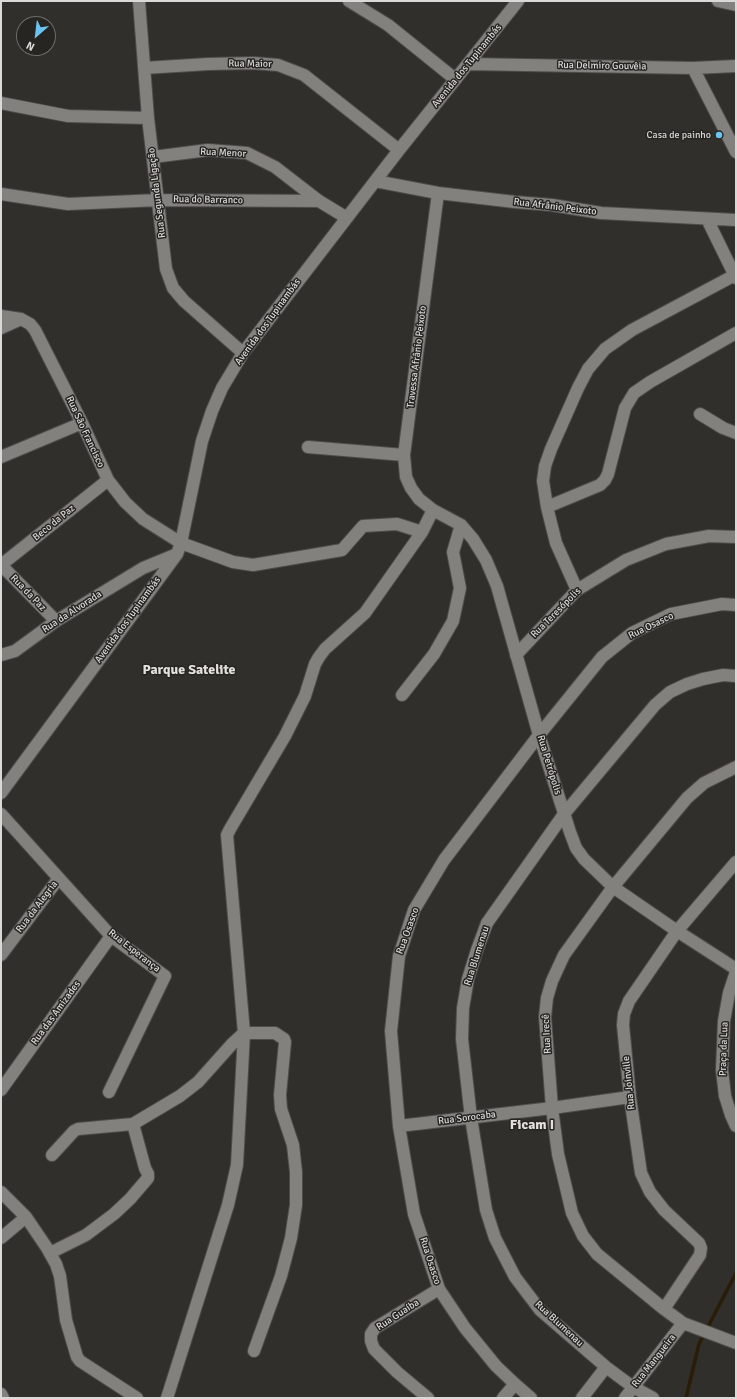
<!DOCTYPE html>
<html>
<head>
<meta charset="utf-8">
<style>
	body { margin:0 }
	#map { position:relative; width:737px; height:1399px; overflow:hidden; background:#312f2c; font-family:Signika,sans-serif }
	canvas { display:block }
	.frame { position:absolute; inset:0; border:2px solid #dad9d7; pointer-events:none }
	.north { position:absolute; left:16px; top:16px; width:40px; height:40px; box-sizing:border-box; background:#272522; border:1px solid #6f6d6a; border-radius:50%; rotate:208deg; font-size:11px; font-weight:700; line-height:16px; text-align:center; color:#dad9d7 }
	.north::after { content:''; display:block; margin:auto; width:14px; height:18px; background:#6ac3f1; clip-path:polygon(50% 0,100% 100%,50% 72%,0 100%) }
</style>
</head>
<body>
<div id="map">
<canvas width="737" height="1399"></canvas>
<div class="frame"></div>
<div class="north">N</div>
</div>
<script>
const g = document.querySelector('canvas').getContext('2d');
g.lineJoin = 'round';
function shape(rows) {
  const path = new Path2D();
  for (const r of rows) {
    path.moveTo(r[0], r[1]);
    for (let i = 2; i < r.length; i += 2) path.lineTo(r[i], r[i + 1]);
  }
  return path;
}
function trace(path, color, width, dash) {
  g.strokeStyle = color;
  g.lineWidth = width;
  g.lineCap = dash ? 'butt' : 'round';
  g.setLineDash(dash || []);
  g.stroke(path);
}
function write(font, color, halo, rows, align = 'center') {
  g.font = font + ' Signika,sans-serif';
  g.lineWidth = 3;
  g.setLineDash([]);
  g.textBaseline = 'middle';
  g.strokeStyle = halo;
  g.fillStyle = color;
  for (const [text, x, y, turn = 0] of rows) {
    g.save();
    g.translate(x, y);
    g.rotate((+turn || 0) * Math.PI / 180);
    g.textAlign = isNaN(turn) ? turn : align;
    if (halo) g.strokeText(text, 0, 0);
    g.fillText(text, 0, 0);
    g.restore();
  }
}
const stream = shape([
	[686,1398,699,1344,736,1273]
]);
const minor = shape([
	[139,1,148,118,166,269,173,288,184,301,243,353],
	[349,1,388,25,455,79],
	[718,1,736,5],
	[468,64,693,68,736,66],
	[144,68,208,64,253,63,278,65,304,75,399,150],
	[693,68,736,152],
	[1,103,68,116,148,118],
	[153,157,208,150,247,153,275,167,319,201,347,218],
	[375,181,438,193,515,202,552,205,601,213,736,220],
	[438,193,404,455,406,477,411,488,419,499,433,510,461,525,473,539,486,560,497,586,539,735,570,832,576,848,584,859,613,887,677,931,736,969],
	[1,194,68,204,158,200,319,201],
	[707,219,736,278],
	[1,316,21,319,30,324,35,330,82,423,108,480,125,502,143,519,181,543,233,562,253,565,342,550,363,526,397,524,422,532],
	[1,328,21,319],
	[700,414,723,428,736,433],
	[308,447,404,455],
	[1,457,82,423],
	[547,507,600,485,605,480,608,474,625,408,634,393,650,382,736,333],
	[1,565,108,480],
	[1,565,56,621],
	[577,590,556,543,547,507,543,481,545,466,551,449,578,388,588,369,605,349,632,330,735,275],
	[1,655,15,651,56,621,143,568,177,554],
	[516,655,577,590,626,560,666,544,709,536,736,537],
	[402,695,434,654,453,621,460,588,453,552,461,525],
	[736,767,704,783,687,798,613,887,564,955,552,981,547,998,545,1017,552,1108,558,1154,572,1213,583,1236,597,1254,664,1309,683,1323,736,1343],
	[1,793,177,554,181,543,202,441,212,411,222,388,243,353,399,150,518,1],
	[1,814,111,936,165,976,109,1092],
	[1,955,59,878],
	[736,972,729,993,724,1021,722,1070,725,1096,731,1115,736,1126],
	[1,1090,111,936],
	[399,1126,552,1108,630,1097],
	[52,1155,74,1131,78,1129,133,1124,180,1096,198,1082,232,1044,244,1033,275,1033,284,1039,285,1042,280,1095,281,1109,293,1145,296,1172,296,1205,291,1238,281,1276,254,1351],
	[1,1192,26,1217,47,1248,56,1264,60,1276,66,1320,77,1357,80,1361,137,1398],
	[1,1238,26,1217],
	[50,1253,86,1235,114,1214,130,1199,148,1178,148,1174,145,1168,133,1124],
	[664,1309,700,1255,701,1248,699,1243,664,1210,650,1192,641,1173,630,1097,623,1025,624,1014,629,1001,677,931,736,862],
	[1,1394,3,1398],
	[167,1398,228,1205,237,1165,244,1033,227,835,230,829,285,736,305,696,315,664,319,657,325,649,365,613,422,532,433,510],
	[428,1398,397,1372,374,1349,371,1341,371,1334,375,1328,439,1289],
	[503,1398,515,1384],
	[531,1398,515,1384,496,1366,465,1328,439,1289,414,1214,399,1126,391,1031,399,956,414,910,444,860,539,735,602,657,632,633,671,614,722,604,736,605],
	[582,1398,606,1367],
	[625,1398,683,1323],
	[653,1398,633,1387,606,1367,540,1310,515,1277,495,1238,486,1210,471,1118,462,1039,463,1008,468,979,477,950,487,923,564,814,655,705,670,692,687,684,703,679,723,675,736,676]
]);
const markers = [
	[719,135,4,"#6ac3f1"]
];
const streetNames = [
	["Rua Maior",250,64,1],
	["Avenida dos Tupinambás",467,66,-51],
	["Rua Delmiro Gouvêia",602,66,1],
	["Rua Menor",223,153,3],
	["Rua Segunda Ligação",157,193,-97],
	["Rua do Barranco",208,200,1],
	["Rua Afrânio Peixoto",555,207,7],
	["Avenida dos Tupinambás",268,322,-54],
	["Travessa Afrânio Peixoto",417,357,-83],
	["Rua São Francisco",85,432,65],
	["Beco da Paz",54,523,-39],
	["Rua da Paz",28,593,46],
	["Rua da Alvorada",72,612,-33],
	["Rua Teresópolis",556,613,-45],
	["Avenida dos Tupinambás",128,620,-54],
	["Rua Osasco",651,626,-26],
	["Rua Petrópolis",549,765,73],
	["Rua da Alegria",37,907,-53],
	["Rua Osasco",408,931,-70],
	["Rua Esperança",134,951,38],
	["Rua Blumenau",477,956,-72],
	["Rua das Amizades",56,1013,-54],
	["Rua Irecê",547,1034,-93],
	["Praça da Lua",724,1049,-88],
	["Rua Joinville",629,1083,-96],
	["Rua Sorocaba",467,1118,-7],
	["Rua Osasco",430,1261,72],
	["Rua Guaíba",398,1315,-33],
	["Rua Blumenau",559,1324,43],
	["Rua Mangueira",654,1361,-52]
];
const poiNames = [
	["Casa de painho",711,135]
];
const districtNames = [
	["Parque Satelite",189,670],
	["Ficam I",532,1125]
];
trace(stream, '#291d07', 3.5);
trace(minor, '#4f4d4b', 14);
trace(minor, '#83817d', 12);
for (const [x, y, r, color] of markers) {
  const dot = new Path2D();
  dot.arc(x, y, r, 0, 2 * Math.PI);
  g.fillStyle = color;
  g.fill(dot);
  trace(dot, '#272522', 1.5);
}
write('10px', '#dad9d7', '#272522', streetNames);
write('10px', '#dad9d7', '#272522', poiNames, 'right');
write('bold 14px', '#e3e1dd', '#272522', districtNames);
</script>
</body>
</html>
